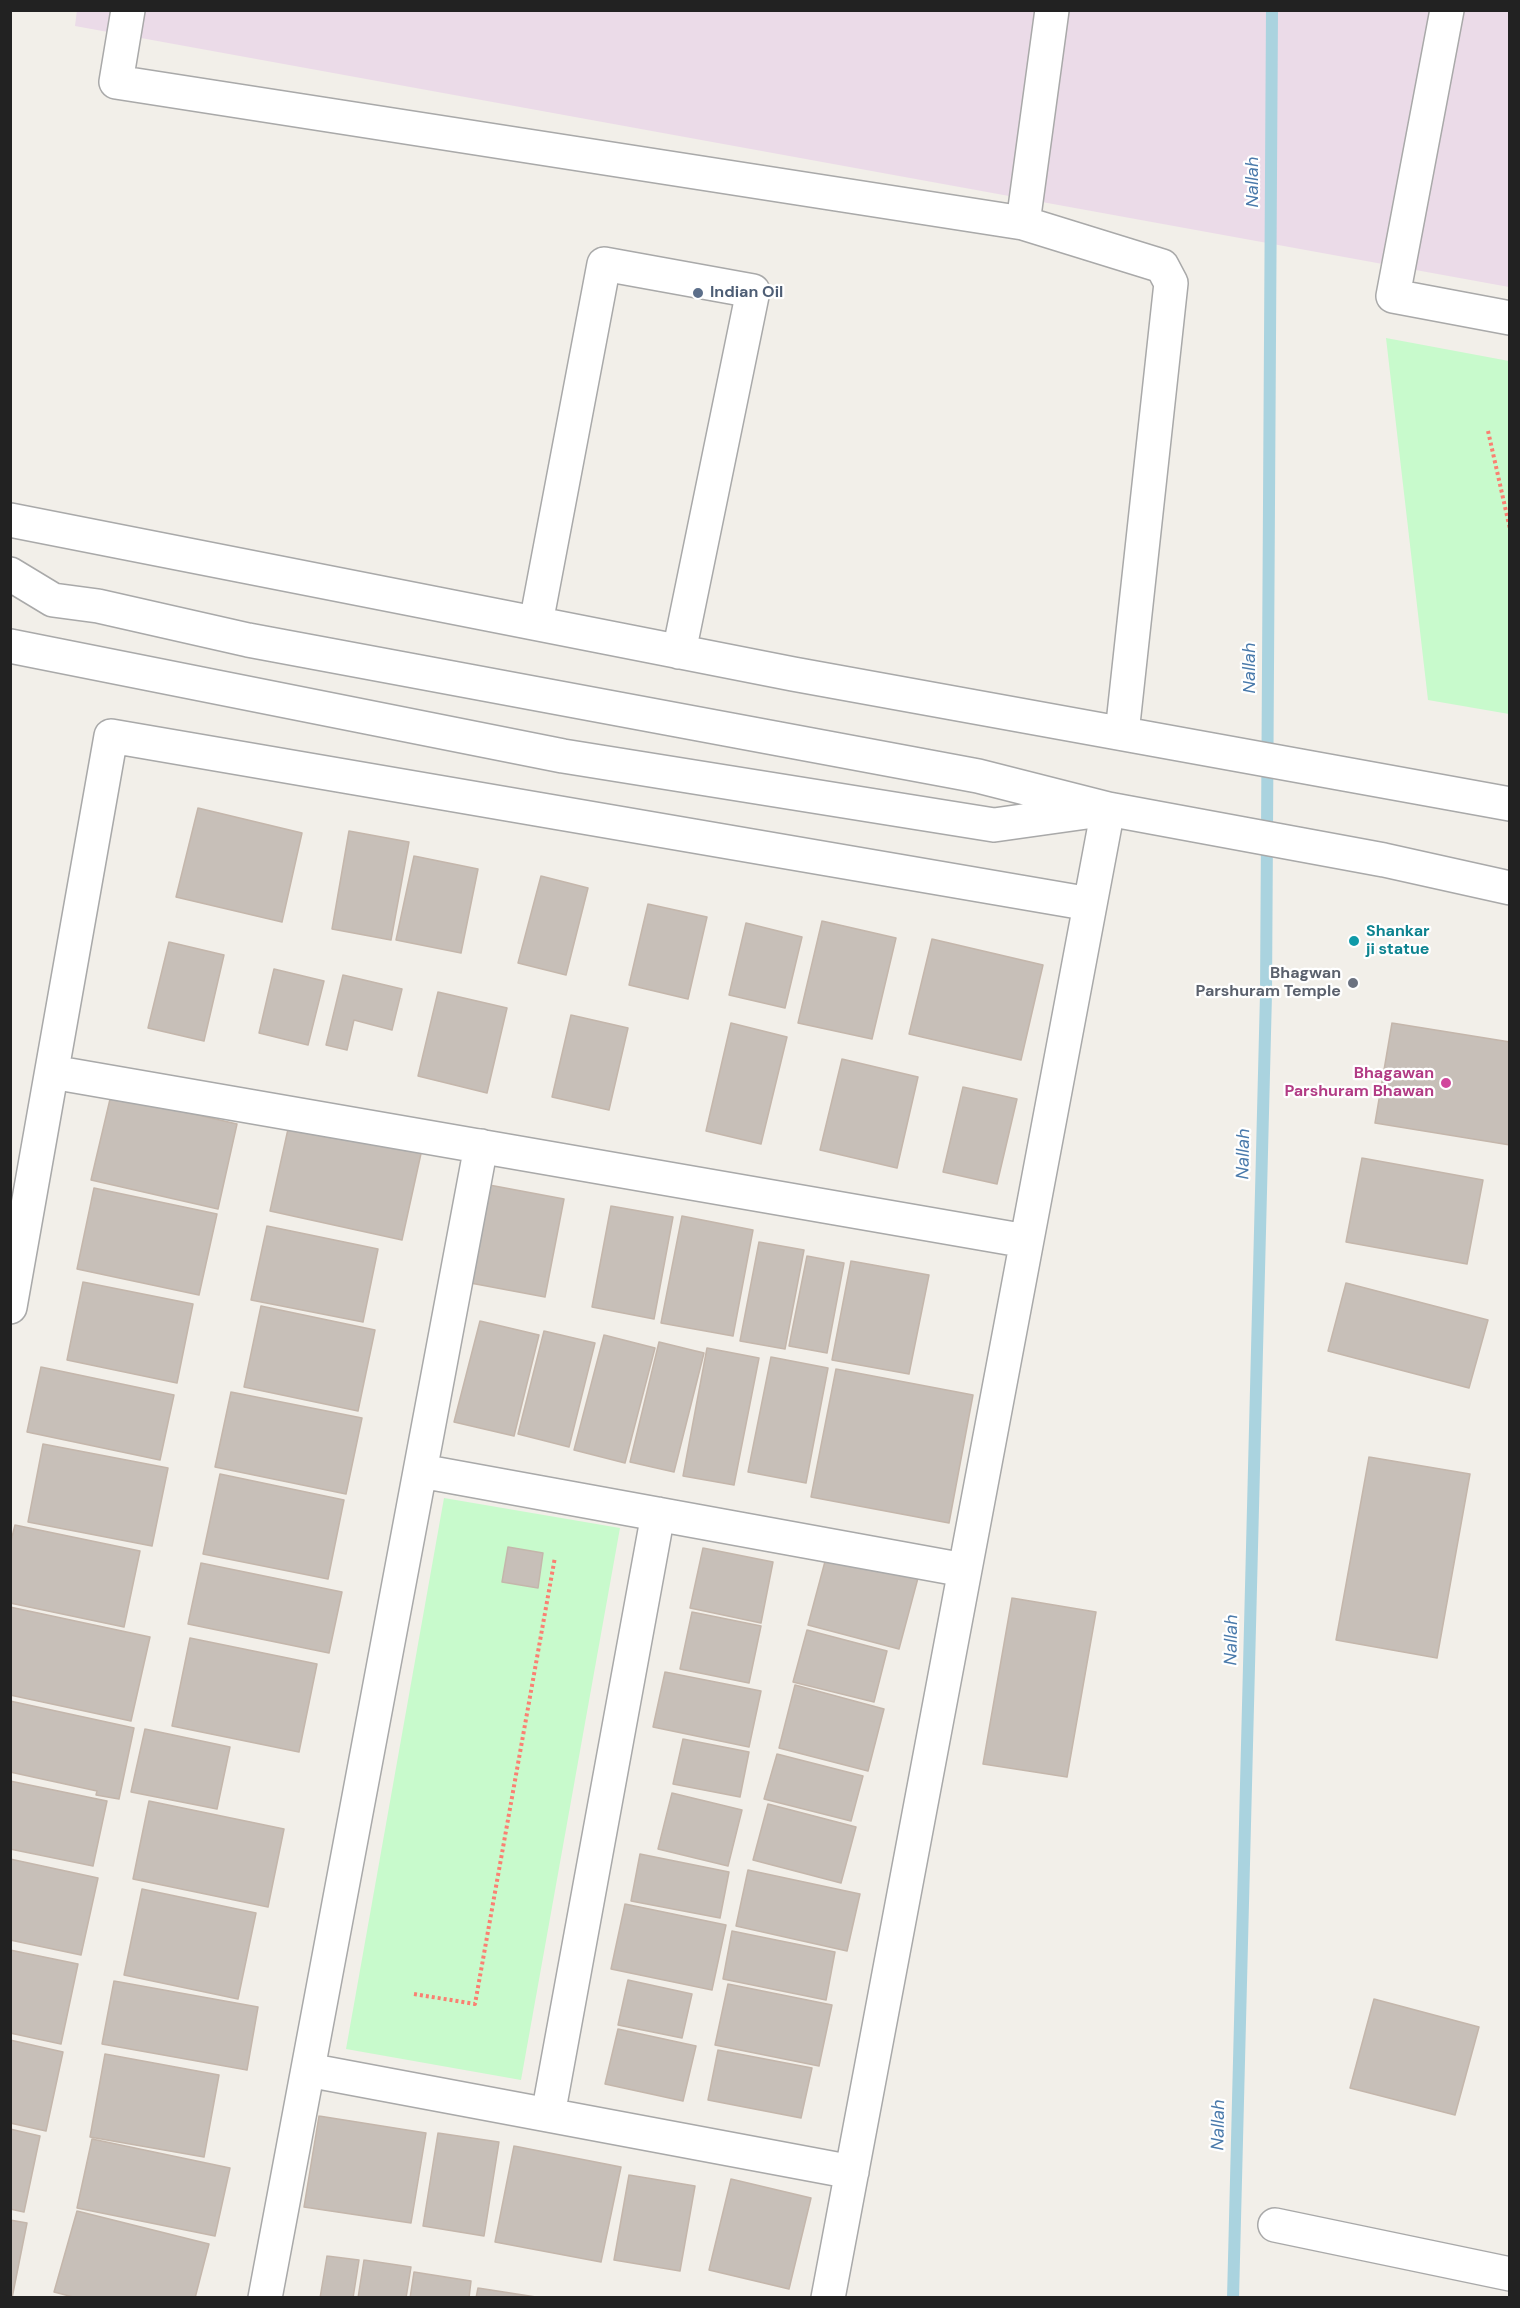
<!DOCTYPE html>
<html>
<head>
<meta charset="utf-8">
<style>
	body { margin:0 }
	#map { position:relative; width:1520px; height:2308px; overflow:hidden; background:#f2efe9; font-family:"DM Sans",sans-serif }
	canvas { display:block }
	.frame { position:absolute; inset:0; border:12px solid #222; pointer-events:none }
</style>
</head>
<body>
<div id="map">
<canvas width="1520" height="2308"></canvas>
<div class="frame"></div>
</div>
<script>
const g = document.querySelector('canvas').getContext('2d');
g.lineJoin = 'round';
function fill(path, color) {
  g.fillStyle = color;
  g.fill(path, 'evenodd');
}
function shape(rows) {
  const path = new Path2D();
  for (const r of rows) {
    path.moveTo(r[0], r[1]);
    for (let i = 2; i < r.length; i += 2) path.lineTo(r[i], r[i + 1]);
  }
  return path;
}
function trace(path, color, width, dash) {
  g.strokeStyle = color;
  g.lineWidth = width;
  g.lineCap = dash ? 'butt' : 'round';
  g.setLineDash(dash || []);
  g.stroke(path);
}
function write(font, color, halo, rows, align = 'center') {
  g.font = font + ' "DM Sans",sans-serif';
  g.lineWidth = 4.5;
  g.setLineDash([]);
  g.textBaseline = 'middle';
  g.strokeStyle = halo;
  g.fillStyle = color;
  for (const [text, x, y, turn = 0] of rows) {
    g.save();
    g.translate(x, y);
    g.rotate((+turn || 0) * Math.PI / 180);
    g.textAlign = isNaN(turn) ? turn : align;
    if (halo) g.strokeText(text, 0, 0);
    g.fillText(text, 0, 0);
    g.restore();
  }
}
const industrial = shape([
	[77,10,1509,11,1509,287,75,26]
]);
const park = shape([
	[1386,338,1509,361,1509,714,1428,700],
	[444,1498,620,1528,521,2080,346,2049]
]);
const stream = shape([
	[1233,2298,1266,994,1272,10]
]);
const building = shape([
	[198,808,302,833,282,922,176,897,198,808],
	[349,831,409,842,391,940,332,929,349,831],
	[414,856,478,869,461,953,396,940,414,856],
	[541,876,588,888,566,975,518,963,541,876],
	[648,904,707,917,688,999,629,985,648,904],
	[822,921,896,938,872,1039,798,1023,822,921],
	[746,923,802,937,785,1008,729,995,746,923],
	[932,939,1043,965,1021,1060,909,1034,932,939],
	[169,942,224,955,204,1041,148,1028,169,942],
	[274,969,324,981,308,1045,259,1033,274,969],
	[343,975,402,989,392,1030,354,1020,347,1050,326,1045,343,975],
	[438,992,507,1008,487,1093,418,1076,438,992],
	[571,1015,628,1028,609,1110,552,1097,571,1015],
	[731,1023,787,1037,761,1144,706,1131,731,1023],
	[1392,1023,1510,1042,1510,1145,1375,1123,1392,1023],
	[842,1059,918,1077,897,1168,820,1150,842,1059],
	[963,1087,1017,1099,997,1184,943,1172,963,1087],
	[111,1095,237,1124,218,1209,91,1180,111,1095],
	[290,1120,422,1149,402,1240,270,1211,290,1120],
	[1362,1158,1483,1180,1467,1264,1346,1242,1362,1158],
	[484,1184,564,1199,545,1297,465,1282,484,1184],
	[94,1188,217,1214,199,1295,77,1269,94,1188],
	[611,1206,673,1217,654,1319,592,1307,611,1206],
	[682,1216,753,1230,733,1336,661,1323,682,1216],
	[267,1226,378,1249,363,1322,251,1300,267,1226],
	[759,1242,804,1250,785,1349,740,1341,759,1242],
	[807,1256,844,1263,827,1353,789,1346,807,1256],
	[851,1261,929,1275,909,1374,832,1360,851,1261],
	[83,1282,193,1304,177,1383,67,1360,83,1282],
	[1346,1283,1488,1320,1469,1388,1328,1351,1346,1283],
	[261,1306,375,1330,358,1411,244,1387,261,1306],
	[480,1321,539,1335,514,1436,454,1422,480,1321],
	[544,1331,595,1343,569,1447,518,1434,544,1331],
	[604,1335,655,1348,625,1463,574,1450,604,1335],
	[659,1342,704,1353,674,1472,630,1462,659,1342],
	[707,1348,759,1358,734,1485,683,1476,707,1348],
	[771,1357,828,1368,806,1483,748,1472,771,1357],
	[41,1367,174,1395,160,1460,27,1432,41,1367],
	[836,1369,973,1395,949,1523,811,1497,836,1369],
	[231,1392,362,1418,346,1494,215,1467,231,1392],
	[43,1444,168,1468,152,1546,28,1522,43,1444],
	[1369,1457,1470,1474,1437,1658,1336,1640,1369,1457],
	[220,1474,344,1500,328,1579,203,1554,220,1474],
	[15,1525,140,1551,124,1627,10,1603,10,1545,15,1525],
	[508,1547,543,1553,538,1588,502,1582,508,1547],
	[703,1548,773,1562,761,1623,690,1608,703,1548],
	[827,1554,918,1578,899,1649,808,1625,827,1554],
	[201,1563,342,1592,329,1653,188,1624,201,1563],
	[1012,1598,1096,1612,1067,1777,983,1764,1012,1598],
	[10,1607,150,1637,131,1721,10,1695,10,1607],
	[692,1612,761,1626,749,1683,680,1669,692,1612],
	[807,1630,887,1651,874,1702,793,1682,807,1630],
	[190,1638,317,1664,299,1752,172,1726,190,1638],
	[665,1672,761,1691,749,1747,653,1727,665,1672],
	[795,1685,884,1709,868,1771,779,1748,795,1685],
	[10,1701,134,1728,119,1799,96,1795,97,1791,10,1772,10,1701],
	[145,1729,230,1747,217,1809,131,1792,145,1729],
	[683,1739,749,1752,740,1797,673,1784,683,1739],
	[777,1754,863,1776,851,1821,764,1799,777,1754],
	[10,1781,107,1801,93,1866,10,1849,10,1781],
	[672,1793,742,1810,728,1866,658,1849,672,1793],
	[149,1801,284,1829,268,1907,133,1879,149,1801],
	[768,1804,856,1827,841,1883,753,1860,768,1804],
	[640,1854,729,1872,720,1918,631,1901,640,1854],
	[10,1859,98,1878,81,1955,10,1940,10,1859],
	[748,1870,860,1894,847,1951,736,1926,748,1870],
	[142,1889,256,1913,238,1999,124,1975,142,1889],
	[625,1904,726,1925,712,1990,611,1969,625,1904],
	[732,1931,835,1952,826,2000,723,1979,732,1931],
	[10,1950,78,1964,61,2044,10,2033,10,1950],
	[628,1980,692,1994,682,2038,618,2025,628,1980],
	[114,1981,258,2007,247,2070,102,2044,114,1981],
	[728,1984,832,2005,819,2066,715,2045,728,1984],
	[1374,1999,1479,2027,1455,2115,1350,2088,1374,1999],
	[618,2029,696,2046,683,2101,605,2084,618,2029],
	[10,2040,63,2052,46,2131,10,2123,10,2040],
	[718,2050,812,2068,801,2118,708,2100,718,2050],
	[105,2054,219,2075,204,2157,90,2137,105,2054],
	[319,2116,426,2133,411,2223,304,2207,319,2116],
	[10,2129,40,2136,24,2212,10,2209,10,2129],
	[438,2133,499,2142,484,2236,423,2226,438,2133],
	[92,2139,230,2168,215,2236,77,2208,92,2139],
	[514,2146,621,2167,601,2262,495,2242,514,2146],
	[629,2175,695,2186,680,2271,614,2260,629,2175],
	[731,2179,811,2198,789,2289,709,2270,731,2179],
	[77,2211,209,2244,195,2298,77,2298,54,2292,77,2211],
	[10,2220,27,2223,12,2298,10,2298,10,2220],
	[327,2256,359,2260,353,2298,320,2298,327,2256],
	[364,2260,411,2267,406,2298,358,2298,364,2260],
	[414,2272,471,2281,469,2298,410,2298,414,2272],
	[478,2288,536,2297,476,2298,478,2288]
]);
const path = shape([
	[1488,431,1510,529],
	[414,1994,475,2004,555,1557]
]);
const minor = shape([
	[128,10,116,82,1023,223,1052,10],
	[1447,10,1393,296,1510,318],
	[1023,223,1162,266,1171,283,1122,733],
	[10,520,793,674,1510,804],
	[10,574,53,600,98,606,248,640,978,776,1108,809,828,2298],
	[536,623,604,264,753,291,679,652],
	[10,646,563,756,994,825,1108,809,1384,860,1510,888],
	[52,1072,1026,1241],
	[10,1307,111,736,1090,904],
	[421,1471,964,1570],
	[308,2070,852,2172],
	[548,2115,658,1514],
	[1275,2225,1510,2274],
	[265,2298,481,1146]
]);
const markers = [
	[698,293,6,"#5c6f8a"],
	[1354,941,6,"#0f9aa8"],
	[1353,983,6,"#6b7280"],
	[1446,1083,6,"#d1479c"]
];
const serviceNames = [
	["Indian Oil",710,293]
];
const cultureNames = [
	["Shankar",1366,932],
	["ji statue",1366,950]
];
const worshipNames = [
	["Bhagwan",1341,974],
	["Parshuram Temple",1341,992]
];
const hotelNames = [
	["Bhagawan",1434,1074],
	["Parshuram Bhawan",1434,1092]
];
const waterNames = [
	["Nallah",1253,182,-90],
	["Nallah",1250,668,-90],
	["Nallah",1244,1154,-89],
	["Nallah",1232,1640,-89],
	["Nallah",1219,2125,-89]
];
fill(industrial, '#ebdbe8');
fill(park, '#c8facc');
trace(stream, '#aad3df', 12);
fill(building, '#c7bfb8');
trace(building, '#c4b6ab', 1.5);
trace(minor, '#a9a9a9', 36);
trace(path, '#fa8072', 4, [3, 3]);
trace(minor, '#fff', 33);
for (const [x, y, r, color] of markers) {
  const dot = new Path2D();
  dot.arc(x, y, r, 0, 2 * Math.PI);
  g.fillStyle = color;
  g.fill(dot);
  trace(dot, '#fff', 2);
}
write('bold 16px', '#4e5e75', '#fff', serviceNames, 'left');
write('bold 16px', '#0d838f', '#fff', cultureNames, 'left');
write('bold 16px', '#5b616d', '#fff', worshipNames, 'right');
write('bold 16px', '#b23c85', '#fff', hotelNames, 'right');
write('italic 18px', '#4a7aab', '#fff', waterNames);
</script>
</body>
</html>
